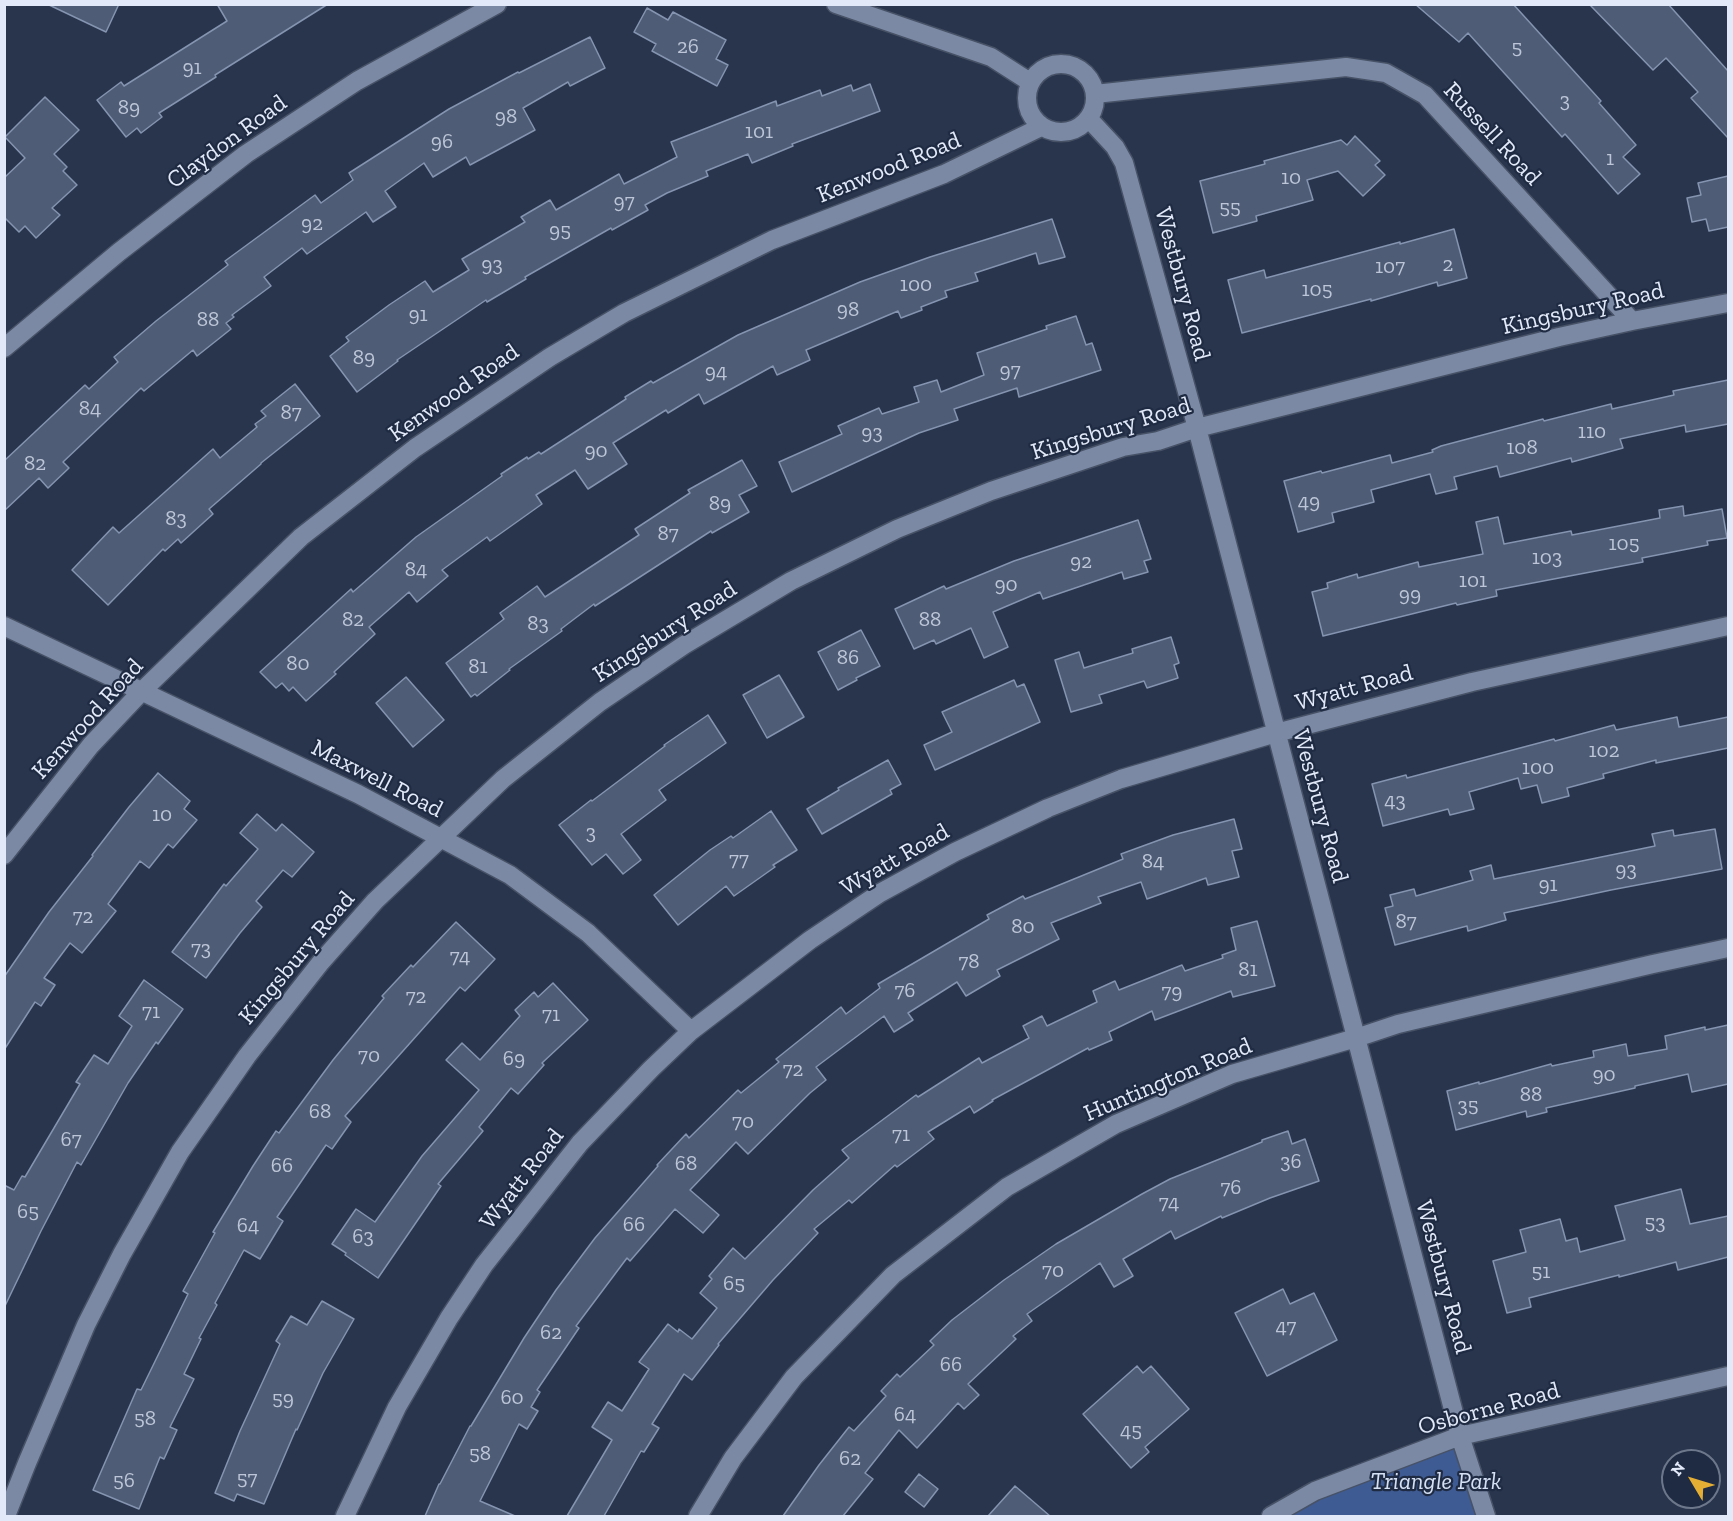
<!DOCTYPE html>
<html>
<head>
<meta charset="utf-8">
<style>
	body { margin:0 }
	#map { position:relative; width:1733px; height:1521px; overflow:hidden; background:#29354d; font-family:"Zilla Slab",serif }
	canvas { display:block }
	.frame { position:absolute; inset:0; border:6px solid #e2eaf9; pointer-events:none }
	.north { position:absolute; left:1661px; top:1449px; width:60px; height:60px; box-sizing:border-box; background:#1f2b42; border:2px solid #6d778b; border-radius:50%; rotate:308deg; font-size:16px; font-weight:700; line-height:24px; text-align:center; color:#e2eaf9 }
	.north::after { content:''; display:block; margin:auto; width:21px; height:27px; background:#e4ae35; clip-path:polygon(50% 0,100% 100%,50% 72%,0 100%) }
</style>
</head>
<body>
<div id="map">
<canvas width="1733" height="1521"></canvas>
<div class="frame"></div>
<div class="north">N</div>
</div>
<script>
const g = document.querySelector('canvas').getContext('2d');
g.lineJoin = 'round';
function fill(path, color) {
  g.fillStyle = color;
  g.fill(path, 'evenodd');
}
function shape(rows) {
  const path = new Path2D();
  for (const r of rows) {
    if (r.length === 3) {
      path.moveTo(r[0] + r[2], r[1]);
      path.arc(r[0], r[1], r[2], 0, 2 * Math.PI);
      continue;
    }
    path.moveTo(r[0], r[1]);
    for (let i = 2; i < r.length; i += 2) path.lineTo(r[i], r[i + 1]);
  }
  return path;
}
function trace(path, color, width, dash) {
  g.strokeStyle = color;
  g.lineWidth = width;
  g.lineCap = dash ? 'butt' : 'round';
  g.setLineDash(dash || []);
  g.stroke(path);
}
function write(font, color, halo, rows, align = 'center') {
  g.font = font + ' "Zilla Slab",serif';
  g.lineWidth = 4.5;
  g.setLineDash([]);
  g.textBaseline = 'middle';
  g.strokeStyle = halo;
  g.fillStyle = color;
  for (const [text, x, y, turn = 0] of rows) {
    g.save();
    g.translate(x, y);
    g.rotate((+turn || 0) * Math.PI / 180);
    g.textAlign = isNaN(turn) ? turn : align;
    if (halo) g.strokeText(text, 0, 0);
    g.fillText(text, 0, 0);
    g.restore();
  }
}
const green = shape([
	[1460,1436,1486,1516,1271,1516]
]);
const building = shape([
	[47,4,119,4,106,32,47,4],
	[217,4,328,4,215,75,216,77,159,113,162,117,141,133,137,128,126,137,97,100,121,82,124,86,227,21,217,4],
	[1415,4,1513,4,1601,101,1599,103,1636,145,1623,157,1640,174,1618,194,1565,134,1562,137,1468,33,1459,42,1415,4],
	[1589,4,1668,4,1728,71,1728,138,1691,98,1698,92,1666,58,1653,70,1589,4],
	[647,8,668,20,673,12,726,40,716,59,728,65,717,86,652,51,656,44,634,32,647,8],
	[590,37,605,68,570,86,568,82,523,108,535,130,470,165,466,157,433,177,424,163,385,191,396,207,373,222,366,212,307,254,302,248,264,277,271,286,232,315,234,317,226,323,231,329,197,356,193,350,144,391,141,388,63,462,69,468,48,488,39,478,4,511,4,461,85,385,89,389,118,362,114,357,156,321,228,265,225,261,315,195,321,203,353,180,349,173,449,109,518,72,519,73,590,37],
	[870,84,880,111,792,144,793,146,752,163,748,154,706,171,708,176,667,193,645,205,648,210,612,230,611,228,525,277,526,279,487,302,486,300,397,360,398,361,357,392,330,356,349,341,346,337,389,305,425,281,433,292,469,270,462,259,525,222,521,217,550,200,556,210,619,174,624,184,677,157,671,142,776,101,777,106,820,90,822,96,851,85,853,91,870,84],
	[45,97,79,130,54,154,67,167,63,171,77,185,52,208,60,215,36,238,25,226,19,232,4,217,4,178,25,158,5,137,45,97],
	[1355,136,1380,161,1375,165,1385,175,1363,196,1338,171,1307,180,1313,200,1256,216,1257,221,1213,233,1200,181,1265,164,1264,161,1341,140,1347,145,1355,136],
	[1728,176,1728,227,1709,231,1706,219,1692,222,1687,198,1701,195,1698,183,1728,176],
	[1052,219,1065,257,1039,264,1036,253,975,273,978,281,945,291,947,297,921,307,922,310,901,318,898,311,806,350,810,360,777,375,773,366,704,404,699,394,668,413,666,410,613,443,627,464,588,489,575,470,536,495,542,504,490,541,487,537,442,570,448,576,417,602,409,592,369,627,375,634,334,672,336,674,306,701,293,687,289,691,282,683,276,688,260,672,351,589,353,592,416,537,502,476,501,474,527,457,528,459,539,452,541,454,626,399,625,397,651,381,653,383,738,335,860,282,930,257,1052,219],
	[1454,229,1467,278,1438,286,1437,282,1371,301,1371,299,1242,333,1228,280,1264,270,1266,278,1400,242,1400,244,1454,229],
	[1076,316,1086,345,1092,343,1101,370,1019,397,1017,388,954,409,958,420,919,433,792,492,779,462,842,434,838,426,879,408,882,414,919,402,914,387,937,380,941,392,984,375,977,353,1047,329,1046,326,1076,316],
	[1728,380,1728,424,1686,432,1685,425,1620,439,1623,448,1572,462,1571,458,1500,477,1497,466,1454,477,1457,489,1436,494,1430,474,1371,490,1374,502,1332,513,1334,522,1298,532,1284,481,1321,471,1322,473,1390,455,1392,463,1433,452,1432,450,1441,446,1543,419,1544,421,1611,404,1612,409,1674,395,1673,391,1728,380],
	[295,384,320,416,261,463,261,464,209,509,213,514,181,543,178,539,165,551,163,549,108,605,72,570,113,527,119,533,213,449,220,458,257,427,255,424,266,416,261,411,295,384],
	[742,460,757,486,739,495,749,512,712,533,711,531,595,606,594,604,561,629,562,631,509,669,510,670,477,696,475,694,471,697,446,663,504,619,500,613,537,586,545,597,639,535,635,529,690,493,688,490,742,460],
	[1683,506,1684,516,1722,509,1727,538,1707,541,1708,545,1642,558,1643,562,1496,590,1497,596,1457,605,1456,603,1323,636,1312,592,1328,588,1327,583,1357,574,1358,578,1418,562,1419,567,1483,554,1476,522,1498,517,1504,544,1571,531,1572,535,1660,518,1659,510,1683,506],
	[1138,520,1151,559,1144,561,1148,572,1124,579,1122,572,1043,599,1040,592,993,612,1008,647,984,658,971,628,936,644,934,640,914,649,895,609,944,586,946,589,1014,561,1138,520],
	[861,630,880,666,856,678,857,680,838,690,818,652,861,630],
	[1171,637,1179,663,1174,665,1178,678,1147,688,1144,681,1099,695,1102,703,1071,712,1055,660,1079,652,1084,668,1133,653,1132,649,1171,637],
	[779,675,804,717,767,738,743,695,779,675],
	[406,677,444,720,413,747,376,703,406,677],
	[1014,680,1017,687,1024,684,1040,722,935,770,924,745,952,732,942,712,1014,680],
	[708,715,726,743,659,790,666,800,621,834,641,860,623,874,606,854,592,865,559,825,591,800,592,801,665,746,664,745,708,715],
	[1677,717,1679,727,1728,717,1728,748,1656,763,1656,760,1603,774,1604,778,1567,788,1569,796,1542,803,1537,785,1521,789,1518,778,1469,792,1474,809,1450,815,1448,809,1383,826,1372,784,1406,775,1407,778,1554,739,1555,741,1614,725,1616,730,1677,717],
	[888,760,901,784,890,790,892,794,822,834,807,809,839,790,838,788,888,760],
	[158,773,190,801,184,809,197,820,173,848,168,844,149,868,140,861,108,904,116,911,82,953,70,943,44,978,55,985,41,1006,35,1002,4,1050,4,977,49,912,93,856,92,855,129,807,158,773],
	[771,811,797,850,773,865,775,867,734,896,726,886,678,925,654,895,710,850,731,836,733,838,771,811],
	[257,814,276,831,282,824,314,852,292,877,283,870,256,901,262,907,240,933,206,978,172,952,224,884,226,886,258,849,240,833,257,814],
	[1234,819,1242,849,1232,851,1239,877,1208,885,1206,878,1147,899,1141,882,1098,897,1101,903,1051,923,1059,939,997,970,1000,976,966,996,957,982,908,1013,913,1020,894,1032,884,1016,816,1067,826,1080,810,1093,748,1154,736,1142,690,1190,719,1215,703,1233,675,1209,630,1261,627,1258,576,1326,579,1328,537,1390,540,1392,531,1407,538,1411,527,1429,519,1424,480,1501,515,1516,425,1516,439,1484,440,1484,470,1426,471,1426,524,1338,556,1290,595,1238,658,1166,657,1165,686,1134,689,1138,738,1090,741,1093,779,1062,776,1059,841,1007,846,1014,880,988,878,984,989,919,987,915,1023,896,1025,899,1123,859,1121,854,1173,835,1234,819],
	[1715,829,1722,869,1611,890,1504,913,1506,920,1468,931,1467,926,1395,945,1385,908,1393,906,1390,895,1414,889,1416,896,1473,880,1470,871,1491,865,1494,879,1655,846,1652,834,1673,830,1674,836,1715,829],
	[1257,921,1275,986,1233,997,1231,991,1155,1020,1152,1011,1109,1032,1112,1040,1089,1050,1088,1048,992,1100,993,1101,974,1113,970,1106,928,1132,934,1139,897,1167,895,1165,852,1203,849,1200,814,1229,818,1233,773,1280,718,1344,719,1345,692,1380,684,1374,652,1424,659,1428,644,1452,641,1451,604,1516,567,1516,612,1440,592,1427,608,1402,622,1411,649,1369,639,1362,668,1324,678,1332,679,1329,692,1339,717,1308,700,1293,712,1279,709,1276,733,1248,745,1259,813,1190,849,1158,842,1150,916,1095,918,1097,979,1058,982,1063,1029,1038,1023,1026,1042,1016,1047,1026,1097,1002,1093,991,1115,981,1119,990,1182,965,1185,971,1223,958,1222,955,1236,950,1231,928,1257,921],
	[456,922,495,959,465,991,460,987,345,1116,351,1122,332,1149,326,1145,277,1217,283,1221,260,1259,244,1250,215,1303,217,1305,199,1338,201,1339,184,1374,194,1379,170,1427,177,1430,164,1459,160,1457,139,1509,93,1490,137,1389,141,1390,188,1294,183,1291,215,1233,213,1232,253,1166,276,1131,279,1133,333,1060,384,998,382,996,411,965,413,967,456,922],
	[144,980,183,1009,158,1044,156,1042,128,1083,81,1165,77,1162,41,1231,4,1308,4,1185,14,1190,22,1176,25,1177,80,1084,76,1082,94,1055,108,1064,132,1026,119,1016,144,980],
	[553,983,588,1020,542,1063,544,1065,518,1094,511,1088,479,1127,483,1131,438,1184,441,1186,378,1278,345,1255,346,1253,332,1244,356,1209,375,1222,422,1156,479,1090,446,1060,462,1043,480,1060,520,1016,515,1010,534,992,538,997,553,983],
	[1728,1025,1728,1084,1692,1092,1688,1074,1635,1086,1635,1088,1546,1108,1547,1112,1527,1117,1526,1111,1456,1130,1447,1091,1479,1082,1479,1084,1551,1064,1552,1066,1594,1057,1593,1051,1626,1044,1628,1056,1667,1049,1665,1036,1705,1027,1705,1030,1728,1025],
	[1288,1131,1292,1144,1305,1139,1319,1181,1270,1198,1222,1218,1221,1216,1175,1239,1171,1231,1123,1259,1133,1276,1114,1287,1100,1263,1027,1314,1032,1321,1013,1336,1016,1339,968,1384,979,1395,964,1409,958,1403,917,1448,899,1430,865,1473,873,1479,843,1516,783,1516,819,1465,849,1427,854,1431,886,1396,881,1391,897,1374,900,1377,934,1345,930,1341,952,1320,1004,1280,1056,1244,1142,1194,1170,1179,1262,1142,1262,1140,1288,1131],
	[1681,1189,1690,1224,1728,1216,1728,1257,1678,1270,1676,1262,1619,1277,1619,1275,1529,1298,1531,1307,1507,1313,1493,1261,1526,1252,1520,1230,1560,1219,1566,1241,1577,1238,1580,1252,1625,1240,1615,1206,1681,1189],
	[1283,1289,1290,1304,1314,1293,1337,1340,1267,1376,1235,1313,1283,1289],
	[322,1301,354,1319,323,1373,297,1430,296,1429,264,1504,237,1494,234,1501,215,1493,240,1431,280,1344,276,1341,291,1316,307,1325,322,1301],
	[1137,1366,1143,1373,1151,1366,1189,1409,1145,1447,1149,1452,1131,1468,1083,1414,1137,1366],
	[919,1474,938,1489,924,1507,905,1492,919,1474],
	[1015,1486,1050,1516,988,1516,1015,1486]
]);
const street = shape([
	[836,4,991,57,1030,82],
	[1061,98,34],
	[1095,94,1346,67,1386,73,1425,95,1632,321],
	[1089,119,1115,147,1124,163,1197,428,1460,1436,1486,1516],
	[4,348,119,252,246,154,357,81,497,4],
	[4,626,358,794,510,875,588,933,691,1031],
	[4,855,91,745,142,691,301,537,415,448,550,357,624,313,772,240,944,174,1041,127],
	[6,1516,27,1463,86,1325,122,1254,180,1152,247,1056,321,962,375,901,503,779,600,702,684,645,791,581,897,529,991,491,1123,447,1158,441,1197,428,1559,337,1632,321,1728,303],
	[345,1516,397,1407,449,1318,484,1265,580,1143,651,1069,691,1031,810,940,880,893,955,852,1048,808,1121,779,1276,733,1472,682,1728,626],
	[698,1516,733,1458,794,1377,893,1275,1007,1187,1116,1124,1232,1074,1356,1038,1398,1024,1653,964,1728,948],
	[1271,1516,1315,1491,1460,1436,1728,1376]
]);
const numberNames = [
	["26",688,47],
	["5",1517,48],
	["91",192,68],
	["3",1565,101],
	["89",129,108],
	["98",506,117],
	["101",759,132],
	["96",442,142],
	["1",1610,159],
	["10",1291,178],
	["97",624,202],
	["55",1230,208],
	["92",312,224],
	["95",560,231],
	["93",492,265],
	["2",1448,265],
	["107",1390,267],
	["100",916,285],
	["105",1317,290],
	["98",848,310],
	["91",418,315],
	["88",208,320],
	["89",364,358],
	["97",1010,371],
	["94",716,372],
	["84",90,409],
	["87",291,413],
	["110",1592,432],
	["93",872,433],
	["108",1522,448],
	["90",596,451],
	["82",35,464],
	["49",1309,502],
	["89",720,504],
	["83",176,519],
	["87",668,534],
	["105",1624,544],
	["103",1547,558],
	["92",1081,562],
	["84",416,570],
	["101",1473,581],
	["90",1006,585],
	["99",1410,595],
	["82",353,620],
	["88",930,620],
	["83",538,624],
	["86",848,658],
	["80",298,664],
	["81",478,667],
	["102",1604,751],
	["100",1538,768],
	["43",1395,801],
	["10",162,815],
	["3",591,833],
	["77",739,860],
	["84",1153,862],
	["93",1626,870],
	["91",1548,885],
	["72",83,917],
	["87",1406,922],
	["80",1023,927],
	["73",201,949],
	["74",460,957],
	["78",969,962],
	["81",1248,970],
	["76",905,991],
	["79",1172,992],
	["72",416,997],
	["71",151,1012],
	["71",551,1015],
	["70",369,1056],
	["69",514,1059],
	["72",793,1070],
	["90",1604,1075],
	["88",1531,1095],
	["35",1468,1106],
	["68",320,1112],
	["70",743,1122],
	["71",901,1135],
	["67",71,1140],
	["36",1291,1162],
	["68",686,1164],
	["66",282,1166],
	["76",1231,1188],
	["74",1169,1203],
	["65",28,1212],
	["53",1655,1223],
	["66",634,1225],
	["64",248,1226],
	["63",363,1237],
	["70",1053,1271],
	["51",1541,1272],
	["65",734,1284],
	["47",1286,1327],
	["62",551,1333],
	["66",951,1365],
	["60",512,1398],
	["59",283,1399],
	["64",905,1415],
	["58",145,1419],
	["45",1131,1431],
	["58",480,1454],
	["62",850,1459],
	["57",247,1479],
	["56",124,1481]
];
const streetNames = [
	["Russell Road",1492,134,47],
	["Claydon Road",227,142,-36],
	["Kenwood Road",889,168,-22],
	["Westbury Road",1182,284,75],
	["Kingsbury Road",1583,309,-13],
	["Kenwood Road",454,393,-35],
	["Kingsbury Road",1111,429,-17],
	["Kingsbury Road",665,632,-33],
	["Wyatt Road",1354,688,-15],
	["Kenwood Road",88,719,-48],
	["Maxwell Road",377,779,27],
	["Westbury Road",1320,806,75],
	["Wyatt Road",895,860,-30],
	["Kingsbury Road",297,958,-50],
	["Huntington Road",1168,1080,-23],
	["Wyatt Road",522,1179,-52],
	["Westbury Road",1443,1277,75],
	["Osborne Road",1489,1409,-15]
];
const parkNames = [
	["Triangle Park",1436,1482]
];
fill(green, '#3f5b93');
fill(building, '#4e5c75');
trace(building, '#8594b0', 1.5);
trace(street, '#475266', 21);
trace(street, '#7b89a5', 18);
write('21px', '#bdc6d8', null, numberNames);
write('24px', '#e2eaf9', '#1f2b42', streetNames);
write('italic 24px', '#d5e0f4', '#1f2b42', parkNames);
</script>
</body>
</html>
